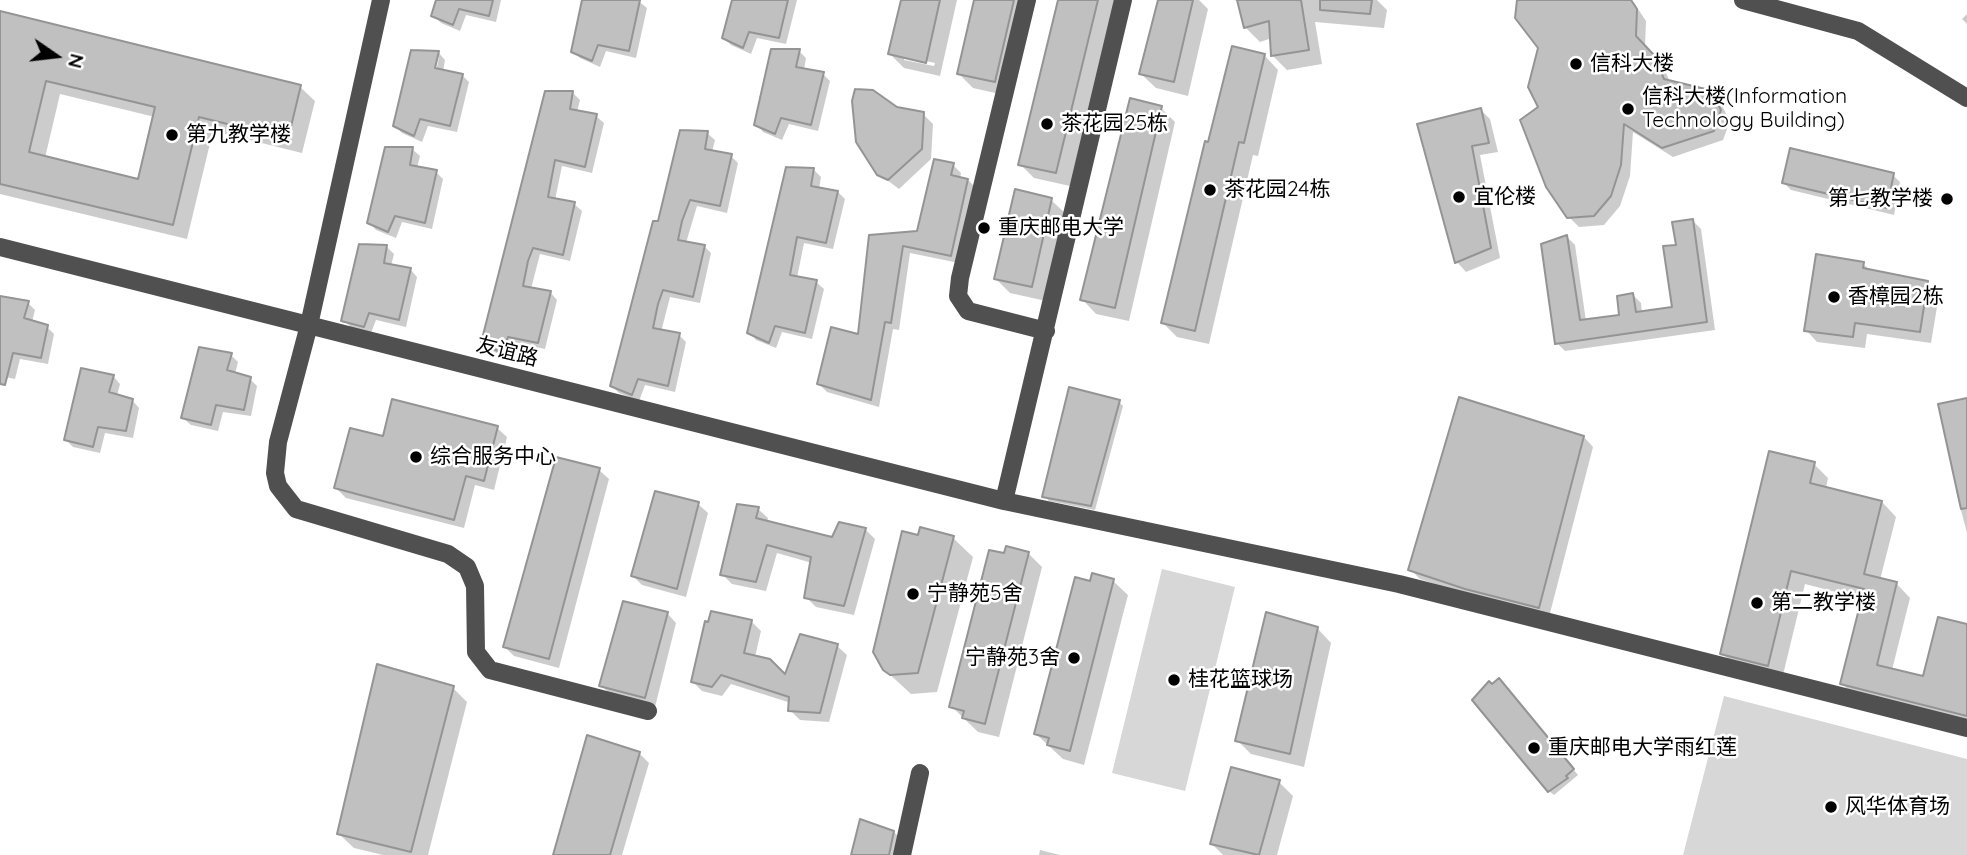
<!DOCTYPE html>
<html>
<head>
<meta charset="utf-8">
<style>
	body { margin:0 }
	#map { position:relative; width:1967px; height:855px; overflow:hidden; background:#fff; font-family:Quicksand,sans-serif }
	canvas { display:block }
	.north { position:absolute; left:21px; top:21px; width:70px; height:70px; -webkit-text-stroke:5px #fff; paint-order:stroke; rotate:104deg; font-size:19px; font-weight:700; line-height:28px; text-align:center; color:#000 }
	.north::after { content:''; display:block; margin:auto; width:24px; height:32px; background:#000; clip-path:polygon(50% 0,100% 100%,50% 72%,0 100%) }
</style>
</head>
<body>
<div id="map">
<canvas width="1967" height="855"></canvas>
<div class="north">N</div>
</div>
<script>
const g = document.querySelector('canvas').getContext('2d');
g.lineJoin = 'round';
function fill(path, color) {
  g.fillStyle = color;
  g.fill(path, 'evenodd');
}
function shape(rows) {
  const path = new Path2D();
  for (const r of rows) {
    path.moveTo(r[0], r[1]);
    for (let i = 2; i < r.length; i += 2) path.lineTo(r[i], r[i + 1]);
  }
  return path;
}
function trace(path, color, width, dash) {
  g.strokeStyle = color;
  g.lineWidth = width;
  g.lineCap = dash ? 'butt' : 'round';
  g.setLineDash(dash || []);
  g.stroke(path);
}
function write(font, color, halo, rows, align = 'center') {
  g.font = font + ' Quicksand,"Noto Sans SC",sans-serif';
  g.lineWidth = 5;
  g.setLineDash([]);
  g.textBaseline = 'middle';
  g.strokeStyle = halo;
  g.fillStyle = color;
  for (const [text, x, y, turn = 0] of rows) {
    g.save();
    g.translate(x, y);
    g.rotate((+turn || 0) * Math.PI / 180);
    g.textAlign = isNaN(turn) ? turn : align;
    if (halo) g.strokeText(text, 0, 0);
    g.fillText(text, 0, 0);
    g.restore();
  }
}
const green = shape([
	[1162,569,1235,587,1185,791,1112,773],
	[1724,696,1967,759,1967,855,1683,855]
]);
const shadow = shape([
	[437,0,501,0,496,22,466,15,460,31,441,23,433,15],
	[585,0,637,0,647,8,636,58,606,51,600,67,580,58,573,51],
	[732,0,797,0,786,44,757,38,751,54,731,45,724,38],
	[903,0,957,0,940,76,904,68,890,54],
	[904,56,935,63,934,66,904,60],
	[976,0,1020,0,1009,96,973,88,959,74],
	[1060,0,1115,0,1070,186,1034,178,1020,164],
	[1160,0,1199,0,1208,9,1188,96,1156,88,1141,74],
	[1233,0,1377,0,1387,10,1384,28,1315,22,1322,64,1287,70,1272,55,1272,38,1260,42,1246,28,1239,1],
	[1519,0,1632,0,1646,21,1645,47,1663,66,1670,82,1710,92,1720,102,1730,121,1723,140,1673,157,1633,132,1630,176,1620,206,1604,225,1579,227,1569,217,1540,108,1540,47],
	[0,13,300,87,315,101,302,153,213,131,187,239,0,194],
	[60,94,155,117,139,181,45,158],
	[1967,14,1967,24,1962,19],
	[799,51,806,58,804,70,823,74,830,81,818,131,789,124,782,140,763,132,756,124],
	[438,52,445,60,443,72,462,75,469,82,457,132,428,126,422,142,402,133,395,126],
	[436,57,439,57,435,77,432,77],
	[1264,55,1278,70,1258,156,1253,155,1209,344,1177,337,1163,323,1209,144],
	[546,92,573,93,580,100,577,112,596,116,604,123,592,173,562,166,555,200,574,204,582,211,570,261,540,254,531,289,550,292,557,300,545,349,516,343,510,359,490,350,483,343,494,291,515,225],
	[896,108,923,114,933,124,931,159,899,189,879,174],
	[1161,108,1175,122,1129,321,1096,314,1082,299],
	[1480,109,1490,119,1498,152,1480,155,1500,258,1466,272,1457,262,1420,126],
	[707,133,715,140,712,152,731,156,738,163,727,213,697,206,686,243,704,246,711,253,700,303,670,297,661,332,679,335,686,342,675,392,645,385,639,401,619,393,612,386,660,223],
	[412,149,420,156,417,168,436,172,443,179,432,229,402,222,396,238,376,230,369,222],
	[953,165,961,173,960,178,968,180,976,188,959,263,910,253,899,330,893,329,879,407,827,392,819,384,860,336,870,236,918,233],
	[814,170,821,177,819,189,838,192,845,199,833,249,804,243,797,278,816,282,824,289,812,339,782,332,776,348,756,340,749,332],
	[1893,175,1900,182,1894,215,1791,190,1784,183],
	[1051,200,1066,214,1046,301,1010,293,996,279],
	[1693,221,1701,229,1715,330,1565,351,1557,343,1567,237,1575,245,1586,321,1621,316,1633,295,1641,303,1642,313,1674,309,1678,246],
	[387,247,394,254,391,266,410,269,417,277,406,327,376,320,371,333,351,327,343,320],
	[1863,264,1871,271,1927,283,1939,295,1931,343,1867,334,1865,348,1817,342,1806,330],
	[0,297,28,303,35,310,32,322,47,327,54,334,48,364,20,359,15,379,0,376],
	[231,355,238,362,235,374,250,379,257,386,251,416,223,412,218,431,191,425,183,418],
	[113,376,120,384,117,396,132,400,139,408,133,438,105,433,100,453,73,447,65,439],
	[1967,400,1967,533,1956,491,1959,490],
	[1119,402,1123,406,1095,510,1049,501,1044,496],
	[497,428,507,437,494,490,475,485,464,528,346,498,336,488,384,438],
	[1584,437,1593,447,1549,617,1476,598,1420,579,1410,569],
	[1814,464,1828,478,1826,488,1882,502,1896,517,1880,580,1896,583,1910,598,1892,670,1925,678,1967,626,1967,726,1857,698,1842,684,1863,599,1805,584,1782,679,1736,667,1722,653],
	[599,470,609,479,559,668,514,656,505,647],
	[698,504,708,513,686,597,642,585,633,576],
	[758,509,768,518,767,522,833,539,865,529,875,539,854,615,816,607,806,597,812,563,777,553,766,591,732,584,722,574],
	[919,537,953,538,973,557,937,692,911,694,884,669],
	[1028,553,1042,567,999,737,978,732,951,706,1006,556],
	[1113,581,1128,595,1084,765,1063,759,1036,734,1091,583],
	[667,613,676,623,655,707,611,695,601,685],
	[751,621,761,631,755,657,786,677,837,646,847,655,829,722,800,720,790,710,791,703,731,684,722,696,702,691,693,682],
	[1317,628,1331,643,1304,767,1251,754,1237,740],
	[1503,685,1578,775,1554,795,1549,791],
	[453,688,467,702,428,855,383,855,354,848,339,834],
	[639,753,649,763,622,855,554,855],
	[1279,782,1293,796,1277,855,1223,855,1212,844],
	[894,832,903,842,901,855,853,855],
	[1040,850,1060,855,1039,855]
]);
const building = shape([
	[436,0,493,0,489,16,459,9,453,25,431,16,436,0],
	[582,0,640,0,629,51,598,45,592,61,571,52,582,0],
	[732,0,788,0,779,38,749,32,743,48,722,38,732,0],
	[901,0,940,0,926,63,888,54,901,0],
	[974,0,1014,0,995,82,957,74,974,0],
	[1058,0,1098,0,1056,173,1018,165,1058,0],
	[1158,0,1193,0,1174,82,1139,74,1158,0],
	[1237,0,1301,0,1309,50,1271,56,1269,21,1244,28,1237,0],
	[1320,0,1372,0,1370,14,1320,10,1320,0],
	[1517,0,1631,0,1637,9,1636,36,1653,54,1664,79,1710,90,1721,110,1714,131,1662,148,1624,124,1621,165,1611,196,1594,216,1567,218,1546,187,1520,120,1538,107,1528,87,1538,48,1515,18,1517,0],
	[0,11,301,85,288,139,199,117,173,225,0,184,0,11],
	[46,81,155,107,138,179,29,152,46,81],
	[1232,46,1265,54,1244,143,1239,142,1195,331,1161,323,1205,141,1208,142,1232,46],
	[771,49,800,49,796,67,824,72,811,125,781,118,775,134,754,125,771,49],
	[411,50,439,51,435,68,463,74,450,126,420,119,414,136,393,126,411,50],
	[855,89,873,90,897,107,924,112,922,149,888,180,877,175,856,142,852,101,855,89],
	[545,91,573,91,570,109,597,114,585,167,555,160,548,197,575,202,563,255,533,248,528,261,523,286,551,291,538,343,508,337,502,353,481,343,545,91],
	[1130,98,1162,106,1115,308,1080,300,1130,98],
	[1481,108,1489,143,1472,146,1491,248,1455,263,1417,124,1481,108],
	[680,130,708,131,705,149,732,154,720,206,690,200,682,221,678,240,705,245,693,297,663,290,658,304,653,328,680,333,668,386,638,379,632,395,610,386,653,221,658,221,680,130],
	[385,147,413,147,410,165,437,170,425,223,395,216,388,232,367,223,385,147],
	[1790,148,1894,173,1887,208,1782,183,1790,148],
	[934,159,954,163,951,175,968,179,951,256,903,246,891,323,885,322,871,400,817,384,831,327,858,334,869,235,917,231,934,159],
	[786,167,814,168,811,186,838,191,826,243,797,237,790,275,817,280,805,333,775,326,769,343,747,333,786,167],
	[1015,189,1052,198,1032,287,994,279,1015,189],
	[1693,219,1707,322,1555,344,1541,244,1567,235,1580,320,1619,315,1617,296,1633,293,1636,312,1672,307,1663,246,1676,245,1672,222,1693,219],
	[359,244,387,245,384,263,411,268,399,320,369,313,364,327,341,321,359,244],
	[1816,254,1864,262,1863,268,1928,281,1920,332,1855,323,1853,337,1804,331,1816,254],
	[0,296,29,301,24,318,48,325,41,358,13,353,5,385,0,384,0,296],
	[199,347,232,353,227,370,251,377,244,410,216,405,211,425,181,418,199,347],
	[81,368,114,375,109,392,133,399,126,431,98,427,93,447,64,440,81,368],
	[1069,387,1120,400,1091,506,1042,497,1069,387],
	[1459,397,1584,436,1539,608,1465,589,1408,570,1459,397],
	[1967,398,1967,508,1961,509,1938,404,1967,398],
	[392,399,498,426,484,481,466,476,454,520,334,488,350,428,383,436,392,399],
	[1769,451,1815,462,1810,483,1882,501,1864,574,1897,582,1877,665,1923,676,1938,617,1967,624,1967,716,1840,684,1864,589,1791,571,1768,666,1720,654,1769,451],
	[556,457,600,468,549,659,503,647,556,457],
	[655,491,699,502,677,589,631,576,655,491],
	[737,504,759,507,756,518,832,537,839,522,866,528,844,606,804,598,811,557,767,545,756,582,720,575,737,504],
	[920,527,954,536,918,673,890,675,883,670,873,652,902,531,918,535,920,527],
	[1006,546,1029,552,985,724,962,718,964,711,949,707,989,550,1004,553,1006,546],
	[1092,573,1114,579,1070,751,1047,745,1049,738,1034,734,1075,577,1090,581,1092,573],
	[623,601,668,612,645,698,599,686,623,601],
	[711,611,752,620,744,653,770,659,785,674,800,634,838,644,820,713,788,711,789,697,721,675,712,687,691,682,705,621,708,622,711,611],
	[1266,612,1318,627,1290,754,1235,741,1266,612],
	[377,664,454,686,411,852,337,834,377,664],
	[1499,678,1574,769,1566,776,1568,778,1548,792,1472,700,1489,681,1492,684,1499,678],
	[587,735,640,752,610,855,553,855,587,735],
	[1231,767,1280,780,1259,855,1210,844,1231,767],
	[860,819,894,831,889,855,851,855,860,819]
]);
const minor = shape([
	[381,0,309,325,278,442,275,473,278,486,296,509,448,554,467,567,475,586,476,652,490,670,648,711],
	[1027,0,960,278,958,296,968,311,1046,331],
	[1123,0,1004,501,1399,584,1967,728],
	[1743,0,1858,31,1967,98],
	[0,247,1004,501],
	[902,855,920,773]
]);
const markers = [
	[1576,64,7,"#000"],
	[1628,109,7,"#000"],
	[1047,124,7,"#000"],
	[172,135,7,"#000"],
	[1210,190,7,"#000"],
	[1459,197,7,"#000"],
	[1947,199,7,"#000"],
	[984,228,7,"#000"],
	[1834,297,7,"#000"],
	[416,457,7,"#000"],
	[913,594,7,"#000"],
	[1757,603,7,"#000"],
	[1074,658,7,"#000"],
	[1174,680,7,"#000"],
	[1534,748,7,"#000"],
	[1831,807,7,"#000"]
];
const poiNames = [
	["信科大楼",1590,64],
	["信科大楼(Information",1642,97],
	["Technology Building)",1642,121],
	["茶花园25栋",1061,124],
	["第九教学楼",186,135],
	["茶花园24栋",1224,190],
	["宜伦楼",1473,197],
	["第七教学楼",1933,199,"right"],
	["重庆邮电大学",998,228],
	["香樟园2栋",1848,297],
	["综合服务中心",430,457],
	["宁静苑5舍",927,594],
	["第二教学楼",1771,603],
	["宁静苑3舍",1060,658,"right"],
	["桂花篮球场",1188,680],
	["重庆邮电大学雨红莲",1548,748],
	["风华体育场",1845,807]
];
const streetNames = [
	["友谊路",507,352,14]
];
fill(green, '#d7d7d7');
fill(shadow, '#0003');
fill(building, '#c0c0c0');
trace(building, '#949494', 2);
trace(minor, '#505050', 18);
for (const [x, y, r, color] of markers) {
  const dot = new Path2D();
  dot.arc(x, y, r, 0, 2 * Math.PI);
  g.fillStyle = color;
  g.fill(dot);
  trace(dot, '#fff', 2.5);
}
write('21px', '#000', '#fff', poiNames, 'left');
write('21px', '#000', '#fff', streetNames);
</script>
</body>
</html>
